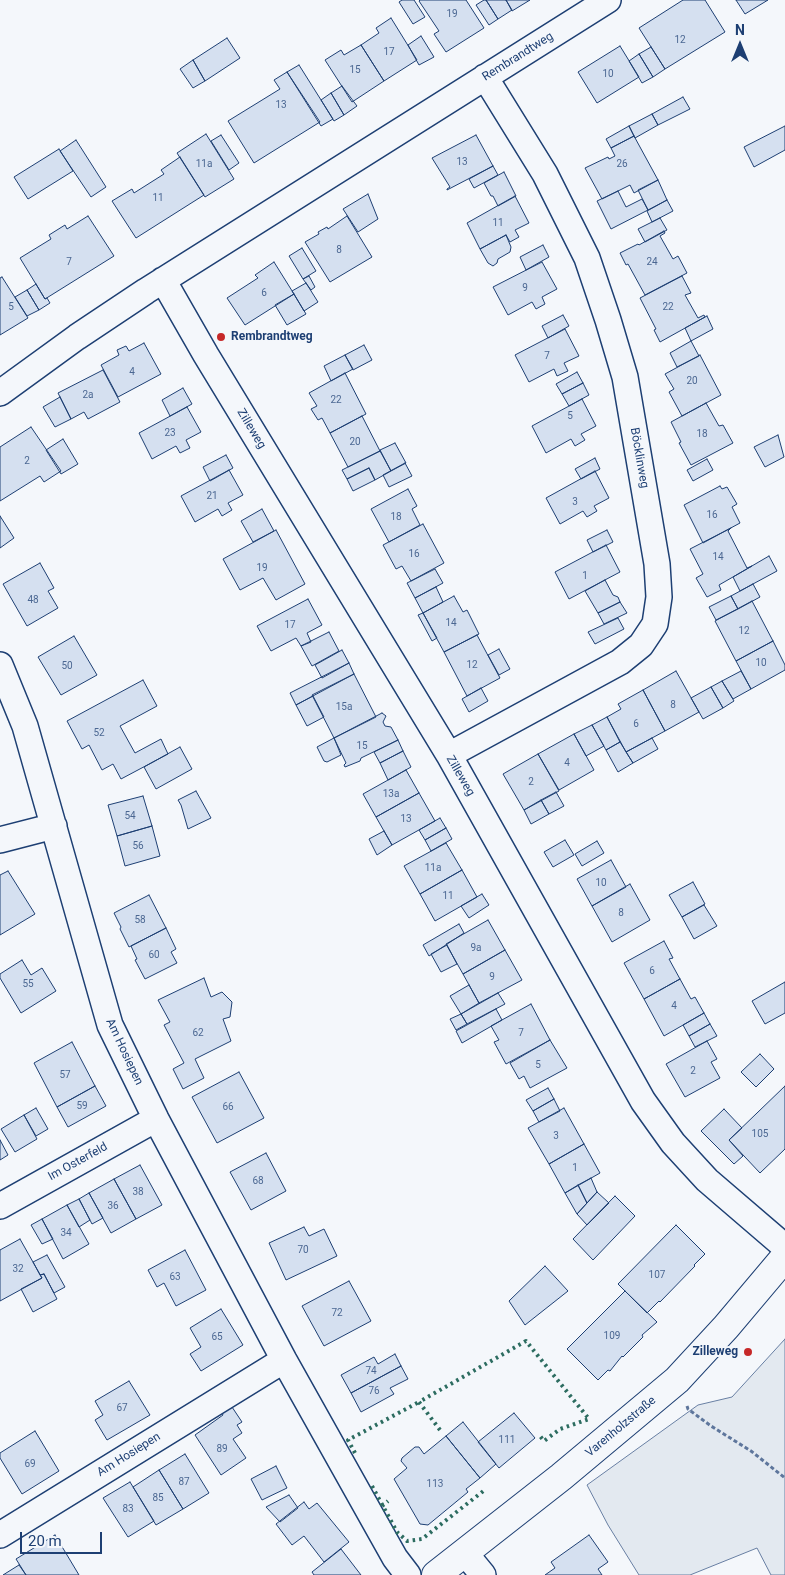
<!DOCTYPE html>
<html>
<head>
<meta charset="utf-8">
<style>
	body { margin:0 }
	#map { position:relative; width:785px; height:1575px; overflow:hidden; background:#f4f7fb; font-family:Roboto,sans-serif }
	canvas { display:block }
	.north { position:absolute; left:715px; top:20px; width:50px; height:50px; -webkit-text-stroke:4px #f4f7fb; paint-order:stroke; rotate:0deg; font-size:14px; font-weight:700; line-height:20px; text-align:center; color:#1d3f73 }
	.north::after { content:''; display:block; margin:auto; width:18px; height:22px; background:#1d3f73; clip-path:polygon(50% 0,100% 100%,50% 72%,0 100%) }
	.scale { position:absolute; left:20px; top:1532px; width:82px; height:22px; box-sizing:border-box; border:2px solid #1d3f73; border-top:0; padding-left:6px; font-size:15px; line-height:18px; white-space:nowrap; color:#1d3f73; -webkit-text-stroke:4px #f4f7fb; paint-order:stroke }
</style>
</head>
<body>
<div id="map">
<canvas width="785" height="1575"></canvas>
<div class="north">N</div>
<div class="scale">20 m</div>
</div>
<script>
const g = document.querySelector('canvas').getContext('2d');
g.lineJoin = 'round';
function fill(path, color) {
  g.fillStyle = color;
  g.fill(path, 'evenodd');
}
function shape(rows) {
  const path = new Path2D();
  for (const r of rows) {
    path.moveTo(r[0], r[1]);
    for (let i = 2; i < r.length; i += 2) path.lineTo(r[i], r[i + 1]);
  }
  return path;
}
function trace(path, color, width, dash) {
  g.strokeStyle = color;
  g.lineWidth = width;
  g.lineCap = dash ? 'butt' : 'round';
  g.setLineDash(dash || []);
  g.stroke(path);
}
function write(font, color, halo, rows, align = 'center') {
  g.font = font + ' Roboto,sans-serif';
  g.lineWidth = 4;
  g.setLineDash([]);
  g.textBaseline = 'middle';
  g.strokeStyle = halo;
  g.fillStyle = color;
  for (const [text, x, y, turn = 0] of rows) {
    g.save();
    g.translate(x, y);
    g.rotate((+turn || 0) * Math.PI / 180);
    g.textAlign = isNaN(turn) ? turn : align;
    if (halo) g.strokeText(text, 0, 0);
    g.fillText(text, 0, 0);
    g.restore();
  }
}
const green = shape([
	[785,1339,785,1575,771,1575,757,1548,690,1575,639,1575,608,1525,587,1485,698,1405,732,1397,785,1339]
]);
const building = shape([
	[402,0,414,0,425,17,413,24,399,2,402,0],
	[420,0,466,0,484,28,446,52,434,34,439,31,419,1,420,0],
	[484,0,486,0,498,19,489,25,476,5,484,0],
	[486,0,506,0,512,10,498,19,486,0],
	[506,0,530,0,512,11,506,0],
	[683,0,705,0,725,32,665,69,639,28,683,0],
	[736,0,768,0,745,14,736,0],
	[391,18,417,60,384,81,361,45,379,33,376,28,391,18],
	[421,36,434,57,419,65,408,45,421,36],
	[227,38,240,58,205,81,193,60,227,38],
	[361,45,384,81,352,102,325,60,341,50,344,55,361,45],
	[620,46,639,77,597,103,578,72,620,46],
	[651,47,665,69,653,77,639,54,651,47],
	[639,54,653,77,642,83,629,61,639,54],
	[193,60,205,81,193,88,180,69,193,60],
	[299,65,333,119,321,126,287,72,299,65],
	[287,72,320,122,254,163,228,121,280,89,274,80,287,72],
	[342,86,357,106,344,115,331,93,342,86],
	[331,93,344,115,334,121,321,100,331,93],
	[683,97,690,109,658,125,652,114,683,97],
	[652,114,658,125,635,138,629,126,652,114],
	[629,126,634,136,611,148,606,139,629,126],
	[785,126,785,150,754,167,744,147,785,126],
	[206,134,234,179,205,197,177,153,206,134],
	[221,135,239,163,229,170,211,141,221,135],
	[476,135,493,166,447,190,447,189,450,187,432,158,476,135],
	[634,136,658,180,634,193,630,185,602,199,585,168,608,157,609,159,615,156,611,148,634,136],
	[76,140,106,187,91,197,60,151,76,140],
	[59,149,73,171,28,199,14,177,59,149],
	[180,157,204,195,136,238,112,201,132,189,134,193,164,174,161,170,180,157],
	[493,166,498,175,474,188,469,179,493,166],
	[504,172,516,196,498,206,493,196,491,196,484,183,504,172],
	[658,180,667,200,648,210,638,190,658,180],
	[618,191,626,207,642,199,648,210,611,229,597,201,618,191],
	[368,194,378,219,358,232,343,209,368,194],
	[515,196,529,223,515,230,519,237,510,242,506,235,480,249,467,223,515,196],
	[667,200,673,211,652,222,647,211,667,200],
	[88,216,114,256,45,299,20,258,51,239,49,235,65,225,67,229,88,216],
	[347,216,372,257,330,282,305,242,319,234,318,232,327,227,328,229,347,216],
	[660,218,667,230,645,242,638,229,660,218],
	[664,231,665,233,660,236,673,259,678,256,687,273,645,295,628,264,626,265,620,253,638,244,639,245,664,231],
	[506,235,511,247,510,252,498,259,497,263,493,266,488,263,480,249,506,235],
	[543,245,549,257,526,270,520,257,543,245],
	[302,248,316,271,303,279,289,256,302,248],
	[274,262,294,294,245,325,227,298,258,278,255,275,274,262],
	[542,262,557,289,542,297,545,304,536,309,532,302,508,315,493,287,542,262],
	[309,276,315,287,311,290,303,279,309,276],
	[682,276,691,293,685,295,698,318,704,315,705,317,660,342,654,330,656,329,640,298,682,276],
	[2,277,28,318,0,335,0,278,2,277],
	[306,283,318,302,304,311,292,291,306,283],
	[36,284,45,299,47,298,50,303,39,310,27,290,36,284],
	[27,290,39,310,27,316,15,297,27,290],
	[294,294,306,314,287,325,275,305,294,294],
	[563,315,569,326,548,338,542,326,563,315],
	[707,316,713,329,691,341,685,328,707,316],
	[565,329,579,356,564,363,568,371,557,376,554,369,529,382,515,355,565,329],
	[691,341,699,356,677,367,670,353,691,341],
	[144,343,161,374,118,397,101,365,119,355,117,350,126,346,129,351,144,343],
	[364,345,372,360,353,370,345,355,364,345],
	[345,355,353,369,331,381,324,366,345,355],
	[700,355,721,395,682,416,669,392,674,389,665,374,700,355],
	[103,370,120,402,88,419,84,412,71,419,58,393,103,370],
	[577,372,583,383,562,394,556,384,577,372],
	[345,373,366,414,330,433,322,418,318,420,311,409,317,406,309,393,345,373],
	[583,383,589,395,569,406,562,394,583,383],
	[183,388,192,404,170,416,162,400,183,388],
	[60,397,71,419,55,427,43,407,60,397],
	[582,399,596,426,581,434,585,440,575,446,571,439,546,453,532,426,582,399],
	[706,403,719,426,723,425,733,443,691,465,679,443,681,442,671,422,706,403],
	[187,407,201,432,186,440,190,448,180,453,176,446,152,459,139,433,187,407],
	[362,416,380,451,348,467,330,433,362,416],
	[31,427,61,471,44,482,40,476,0,501,0,447,31,427],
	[778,435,784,457,765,467,754,447,778,435],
	[63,439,78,464,61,474,46,450,63,439],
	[395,443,406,463,391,471,380,450,395,443],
	[380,451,391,471,375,480,369,468,347,479,342,470,380,451],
	[226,455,233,468,210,481,203,467,226,455],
	[595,458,600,469,581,479,575,469,595,458],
	[707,459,713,470,693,481,687,470,707,459],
	[405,463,412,476,389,487,383,475,405,463],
	[369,468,375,480,353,491,347,479,369,468],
	[229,470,243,495,228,503,232,510,222,516,218,509,195,522,181,496,229,470],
	[595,471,609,498,594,506,597,511,587,517,583,511,560,524,546,498,595,471],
	[720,486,722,489,727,487,737,504,732,507,740,523,703,543,684,505,720,486],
	[408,489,417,506,412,509,420,525,389,542,371,509,408,489],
	[262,509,274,531,253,542,241,521,262,509],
	[0,516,14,538,0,548,0,516],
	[423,524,444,563,411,581,402,566,396,569,383,545,423,524],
	[731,528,728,531,747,568,752,566,719,585,721,590,707,597,696,578,703,574,690,549,731,528],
	[276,530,305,584,276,600,263,578,240,590,223,559,276,530],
	[607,530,613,542,593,552,587,540,607,530],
	[606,545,620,572,569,599,555,572,606,545],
	[769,556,777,571,740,591,733,577,769,556],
	[40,563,54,588,48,591,58,608,27,626,3,584,40,563],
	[435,569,443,583,415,598,407,583,435,569],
	[605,580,613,595,618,597,620,602,598,613,585,591,605,580],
	[753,584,760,597,738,609,731,596,753,584],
	[436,587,443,602,423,613,415,598,436,587],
	[454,596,463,612,467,610,479,634,444,652,423,613,454,596],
	[731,596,738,609,716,620,709,607,731,596],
	[308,599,322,625,307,633,311,642,301,646,296,638,271,651,257,626,308,599],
	[752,601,773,641,736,661,715,621,752,601],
	[620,602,627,613,604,624,598,613,620,602],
	[423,613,437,638,432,641,418,615,423,613],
	[618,618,624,629,595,644,588,632,618,618],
	[329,632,339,651,312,666,301,646,329,632],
	[477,635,500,678,467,696,444,652,477,635],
	[74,636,97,675,61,695,38,657,74,636],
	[773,641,785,665,785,670,751,689,736,661,773,641],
	[499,649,510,669,499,675,488,655,499,649],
	[342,650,349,663,322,678,315,665,342,650],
	[349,663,354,674,296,705,290,693,349,663],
	[676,671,699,712,665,731,643,690,676,671],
	[741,671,751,689,733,699,722,681,741,671],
	[354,674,376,717,334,738,312,695,354,674],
	[143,680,157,706,120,726,135,753,161,739,168,754,121,779,113,764,102,770,89,745,82,749,67,721,143,680],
	[722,681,734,701,723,708,711,687,722,681],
	[711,687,723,708,703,719,691,698,711,687],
	[481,688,488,701,469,712,462,699,481,688],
	[643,690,665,731,626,752,607,717,621,709,618,704,643,690],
	[313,696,324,717,307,726,296,705,313,696],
	[382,713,386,716,383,722,385,726,391,727,398,740,361,758,360,761,345,767,344,765,346,763,334,738,382,713],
	[607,717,620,742,606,750,592,725,607,717],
	[592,725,604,746,586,756,574,734,592,725],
	[574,734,594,770,559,790,538,754,574,734],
	[334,738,341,755,327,762,324,761,317,747,334,738],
	[652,738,658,749,633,763,626,752,652,738],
	[398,740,403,751,380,763,374,752,398,740],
	[620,742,633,763,618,772,606,750,620,742],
	[180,747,192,769,156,789,144,767,180,747],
	[403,751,411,767,388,780,380,763,403,751],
	[538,754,559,791,524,810,503,774,538,754],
	[406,770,419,793,376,817,363,794,406,770],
	[196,791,211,818,188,829,181,805,178,800,196,791],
	[556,792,564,806,549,814,541,800,556,792],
	[419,793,435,821,392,845,376,817,419,793],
	[143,796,152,826,117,836,108,805,143,796],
	[541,800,549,814,531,824,524,810,541,800],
	[440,818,446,828,425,840,419,830,440,818],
	[152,826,160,856,125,866,117,836,152,826],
	[446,828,452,839,431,851,425,840,446,828],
	[384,831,392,845,377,855,369,839,384,831],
	[565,840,574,855,553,867,544,852,565,840],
	[597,841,604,853,582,866,575,854,597,841],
	[446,843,462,870,420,894,404,866,446,843],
	[611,860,626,887,592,906,577,879,611,860],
	[462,870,477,897,435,921,420,894,462,870],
	[8,871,35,914,0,935,0,875,8,871],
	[693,882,705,904,682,917,669,895,693,882],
	[630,884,650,920,612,942,592,906,630,884],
	[482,894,489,905,469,918,461,906,482,894],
	[149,895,166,928,129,947,120,929,121,927,114,913,149,895],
	[704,905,717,926,694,939,682,917,704,905],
	[488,920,505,950,463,974,446,944,488,920],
	[459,924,464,933,429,956,423,945,459,924],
	[166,928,176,949,171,952,177,963,145,979,135,960,137,959,131,946,166,928],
	[664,941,673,958,669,959,680,979,644,999,624,963,664,941],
	[447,945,457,964,441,972,431,954,447,945],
	[505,950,522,980,479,1003,463,974,505,950],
	[22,960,31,975,42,968,56,991,21,1013,0,978,0,974,22,960],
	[204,978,211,997,222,992,232,1002,230,1017,223,1019,231,1041,195,1059,204,1078,183,1089,173,1069,184,1063,164,1025,170,1022,158,1000,204,978],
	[680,979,691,999,695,997,704,1013,664,1036,644,999,680,979],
	[785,982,785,1013,765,1024,752,1001,785,982],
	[469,985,479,1003,461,1014,450,996,469,985],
	[498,993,505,1004,467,1024,461,1014,498,993],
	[531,1004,550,1040,506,1064,494,1042,499,1040,491,1026,531,1004],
	[496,1009,502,1020,462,1043,456,1031,496,1009],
	[704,1013,710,1024,689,1036,683,1025,704,1013],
	[461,1014,467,1024,456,1030,450,1019,461,1014],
	[710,1024,717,1036,695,1047,689,1036,710,1024],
	[550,1040,567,1068,530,1088,524,1076,519,1079,510,1063,550,1040],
	[707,1041,717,1059,711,1062,720,1078,685,1097,666,1064,707,1041],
	[72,1042,95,1086,57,1107,34,1063,72,1042],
	[760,1054,774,1069,756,1087,741,1072,760,1054],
	[239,1072,264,1118,217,1143,192,1097,239,1072],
	[95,1086,106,1106,68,1127,57,1107,95,1086],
	[785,1086,785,1149,760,1173,729,1140,785,1086],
	[548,1088,554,1099,533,1111,526,1100,548,1088],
	[554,1099,560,1111,539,1122,533,1111,554,1099],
	[36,1108,48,1129,36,1136,24,1115,36,1108],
	[564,1108,584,1144,549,1164,528,1128,564,1108],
	[724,1109,742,1128,729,1140,743,1156,734,1164,701,1131,724,1109],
	[24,1115,37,1139,15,1152,1,1129,24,1115],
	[0,1140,8,1155,0,1160,0,1140],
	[584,1144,600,1173,565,1193,549,1164,584,1144],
	[266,1153,286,1191,251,1210,230,1172,266,1153],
	[140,1165,162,1205,136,1219,114,1179,140,1165],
	[591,1178,597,1192,587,1203,578,1185,591,1178],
	[114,1179,136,1219,111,1233,89,1193,114,1179],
	[578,1185,587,1203,577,1214,565,1193,578,1185],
	[597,1192,609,1203,587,1225,577,1214,597,1192],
	[89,1193,103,1218,92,1224,79,1199,89,1193],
	[615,1196,635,1216,593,1260,573,1239,615,1196],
	[79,1199,90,1220,79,1227,67,1205,79,1199],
	[67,1205,89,1244,63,1259,42,1219,67,1205],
	[42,1219,53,1239,42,1244,31,1225,42,1219],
	[676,1225,705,1254,694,1265,695,1266,660,1302,659,1301,647,1313,618,1284,676,1225],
	[304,1227,309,1236,324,1229,337,1256,286,1280,269,1243,304,1227],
	[20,1239,42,1278,0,1301,0,1250,20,1239],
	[185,1250,206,1290,176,1306,164,1283,157,1287,148,1270,185,1250],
	[47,1255,65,1287,54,1293,44,1274,40,1275,33,1262,47,1255],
	[545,1266,568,1291,525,1325,509,1301,545,1266],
	[44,1274,57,1299,33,1312,21,1289,42,1278,40,1275,44,1274],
	[349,1281,371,1321,324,1346,302,1306,349,1281],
	[625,1291,657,1322,642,1335,643,1337,623,1357,622,1356,610,1371,608,1370,598,1380,567,1349,625,1291],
	[221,1309,243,1345,201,1371,190,1354,201,1347,190,1328,221,1309],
	[395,1354,401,1366,351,1393,341,1375,374,1357,378,1364,395,1354],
	[401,1366,408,1379,390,1388,394,1394,361,1412,351,1393,401,1366],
	[129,1381,150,1415,107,1440,95,1420,103,1415,95,1401,129,1381],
	[232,1407,242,1422,237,1425,242,1433,233,1439,246,1458,221,1475,195,1435,223,1415,222,1413,232,1407],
	[514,1413,535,1438,499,1468,478,1442,514,1413],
	[463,1422,496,1464,480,1478,446,1436,463,1422],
	[35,1431,59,1471,22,1494,0,1458,0,1453,35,1431],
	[446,1436,480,1478,466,1489,468,1492,428,1525,420,1524,394,1479,407,1468,401,1461,402,1458,415,1447,419,1447,424,1454,446,1436],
	[185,1454,209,1493,183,1509,159,1470,185,1454],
	[276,1466,287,1488,262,1500,251,1479,276,1466],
	[159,1470,183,1509,156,1525,133,1487,159,1470],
	[130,1482,154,1521,128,1537,103,1498,130,1482],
	[289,1495,298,1508,280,1522,266,1507,289,1495],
	[304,1502,309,1509,317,1503,349,1542,324,1562,304,1536,292,1545,276,1524,304,1502],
	[55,1535,79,1575,26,1575,16,1559,55,1535],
	[589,1535,608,1562,598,1569,602,1575,545,1575,555,1568,551,1562,589,1535],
	[341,1549,361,1575,314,1575,312,1572,341,1549],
	[19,1565,26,1575,3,1575,19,1565]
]);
const path = shape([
	[687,1406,688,1409,711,1426,751,1451,785,1478]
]);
const minor = shape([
	[163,280,206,355,449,755,643,1101,673,1143,707,1180,785,1247],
	[0,393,77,337,146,291,608,0],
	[0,665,25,726,110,1025,156,1119,284,1360,395,1558,408,1575],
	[449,755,620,662,641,645,655,624,659,597,657,564,625,377,608,320,587,258,545,174,485,77],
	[0,840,54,826],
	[0,1206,156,1119],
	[0,1535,284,1360],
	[465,1553,483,1575]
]);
const tertiary = shape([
	[436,1575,561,1477,677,1380,726,1327,785,1257]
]);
const hedge = shape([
	[440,1430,419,1402,526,1341,589,1419,560,1429,544,1441,540,1436],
	[355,1453,348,1440,419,1402],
	[372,1486,397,1532,407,1541,422,1539,486,1489],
	[382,1506,388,1501]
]);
const markers = [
	[221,337,5,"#c62828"],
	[748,1352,5,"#c62828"]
];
const numberNames = [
	["19",452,14],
	["12",680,40],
	["17",389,52],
	["15",355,70],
	["10",608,74],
	["13",281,105],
	["13",462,162],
	["11a",204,164],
	["26",622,164],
	["11",158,198],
	["11",498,223],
	["8",339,250],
	["7",69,262],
	["24",652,262],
	["9",525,288],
	["6",264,293],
	["5",11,307],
	["22",668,307],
	["7",547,356],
	["4",132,372],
	["20",692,381],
	["2a",88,395],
	["22",336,400],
	["5",570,416],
	["23",170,433],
	["18",702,434],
	["20",355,442],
	["2",27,461],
	["21",212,496],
	["3",575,502],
	["16",712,515],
	["18",396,517],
	["16",414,554],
	["14",718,557],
	["19",262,568],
	["1",585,576],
	["48",33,600],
	["14",451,623],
	["17",290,625],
	["12",744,631],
	["10",761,663],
	["12",472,665],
	["50",67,666],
	["8",673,705],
	["15a",344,707],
	["6",636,724],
	["52",99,733],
	["15",362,746],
	["4",567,763],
	["2",531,782],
	["13a",391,794],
	["54",130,816],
	["13",406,819],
	["56",138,846],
	["11a",433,868],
	["10",601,883],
	["11",448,896],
	["8",621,913],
	["58",140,920],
	["9a",476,948],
	["60",154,955],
	["6",652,971],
	["9",492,977],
	["55",28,984],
	["4",674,1006],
	["62",198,1033],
	["7",521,1033],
	["5",538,1065],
	["2",693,1071],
	["57",65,1075],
	["59",82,1106],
	["66",228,1107],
	["105",760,1134],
	["3",556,1136],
	["1",575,1168],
	["68",258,1181],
	["38",138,1192],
	["36",113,1206],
	["34",66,1233],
	["70",303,1250],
	["32",18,1269],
	["107",657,1275],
	["63",175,1277],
	["72",337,1313],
	["109",612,1336],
	["65",217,1337],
	["74",371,1371],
	["76",374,1391],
	["67",122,1408],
	["111",507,1440],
	["89",222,1449],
	["69",30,1464],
	["87",184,1482],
	["113",435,1484],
	["85",158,1498],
	["83",128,1509]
];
const streetNames = [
	["Rembrandtweg",518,57,-32],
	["Zilleweg",251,429,59],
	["Böcklinweg",639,458,80],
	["Zilleweg",460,776,60],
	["Am Hosiepen",124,1052,65],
	["Im Osterfeld",78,1162,-29],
	["Varenholzstraße",621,1427,-40],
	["Am Hosiepen",129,1455,-32]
];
const poiNames = [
	["Rembrandtweg",231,337],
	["Zilleweg",738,1352,"right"]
];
fill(green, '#e3e9f0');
trace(green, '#687fa3', 1);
fill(building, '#d5e0f0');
trace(building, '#1d3f73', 1);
trace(minor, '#1d3f73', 28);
trace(tertiary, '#1d3f73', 30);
trace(path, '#5e769c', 3, [4, 2.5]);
trace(minor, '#f4f7fb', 25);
trace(tertiary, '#f4f7fb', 28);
trace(hedge, '#2c6c60', 4, [2.5, 4]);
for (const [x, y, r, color] of markers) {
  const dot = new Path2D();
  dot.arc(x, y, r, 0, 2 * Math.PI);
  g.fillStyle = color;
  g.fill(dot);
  trace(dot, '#f4f7fb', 2);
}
write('10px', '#4b6792', null, numberNames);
write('12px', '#1d3f73', '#f4f7fb', streetNames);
write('bold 12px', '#1d3f73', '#f4f7fb', poiNames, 'left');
</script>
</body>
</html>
